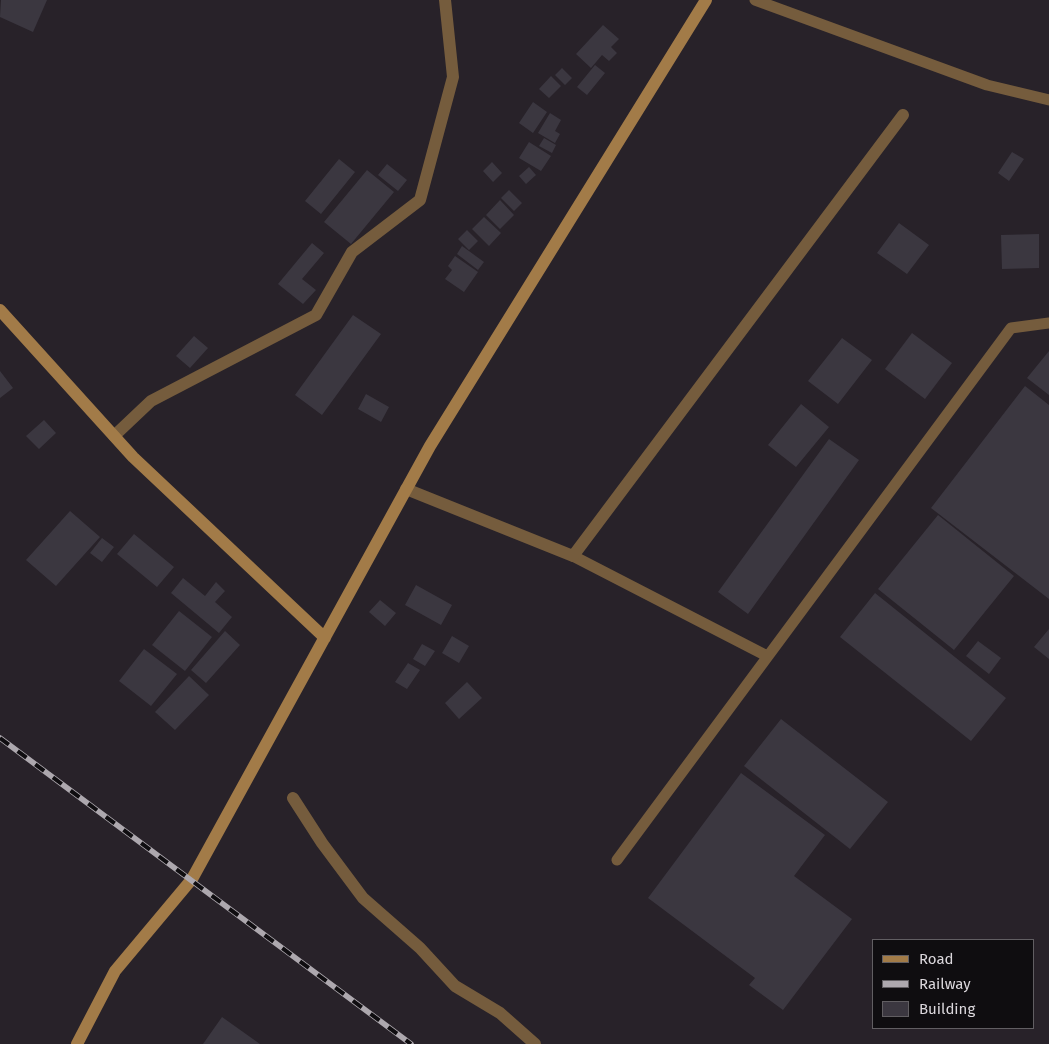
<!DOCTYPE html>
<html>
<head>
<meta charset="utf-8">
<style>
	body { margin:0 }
	#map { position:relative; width:1049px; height:1044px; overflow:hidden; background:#282229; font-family:"Fira Sans",sans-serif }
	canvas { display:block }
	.legend { position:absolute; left:872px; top:939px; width:162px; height:90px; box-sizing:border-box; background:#0f0d10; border:1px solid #615e62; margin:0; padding:6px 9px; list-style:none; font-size:15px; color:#dcd8dd }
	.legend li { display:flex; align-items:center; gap:10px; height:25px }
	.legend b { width:25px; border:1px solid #615e62 }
</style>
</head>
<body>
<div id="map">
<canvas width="1049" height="1044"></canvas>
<ul class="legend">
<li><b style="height:6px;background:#a27b48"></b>Road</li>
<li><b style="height:6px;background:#ada8ae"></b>Railway</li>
<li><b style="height:14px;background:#3b3740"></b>Building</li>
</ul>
</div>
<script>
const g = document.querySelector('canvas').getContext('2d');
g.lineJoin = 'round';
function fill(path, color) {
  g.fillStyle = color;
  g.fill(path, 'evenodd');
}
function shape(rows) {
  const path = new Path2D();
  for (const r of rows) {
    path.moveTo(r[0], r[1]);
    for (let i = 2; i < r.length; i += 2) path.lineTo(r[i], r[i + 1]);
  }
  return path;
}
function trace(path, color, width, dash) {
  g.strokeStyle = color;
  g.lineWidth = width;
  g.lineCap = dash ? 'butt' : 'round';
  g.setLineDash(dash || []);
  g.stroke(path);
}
const building = shape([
	[1,0,47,0,33,32,0,17],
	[603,25,619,39,611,47,617,53,609,61,602,55,591,68,576,54],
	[595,65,605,73,587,95,577,87],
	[562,68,572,78,565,85,555,75],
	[551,76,561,86,549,98,539,89],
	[533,102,547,112,533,133,519,123],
	[550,113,561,120,555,131,560,134,555,143,538,133],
	[544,138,556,145,552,153,539,146],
	[529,142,551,156,541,171,519,158],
	[1012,152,1024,159,1009,181,998,173],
	[339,159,355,172,321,214,305,201],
	[492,162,502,173,493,182,483,171],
	[387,164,407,180,398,191,378,175],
	[529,167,536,175,526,184,519,176],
	[367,170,394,192,351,244,324,222],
	[509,190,522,203,514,211,501,198],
	[500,200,514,215,500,229,486,215],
	[484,217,501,233,489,246,472,229],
	[899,223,929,245,907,274,877,253],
	[467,230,478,241,469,250,458,239],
	[1039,234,1039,268,1002,269,1001,235],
	[312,243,324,253,302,279,316,290,303,304,278,284],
	[462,246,484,262,478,270,457,254],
	[455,256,478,272,464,292,445,279,452,270,448,266],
	[353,315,381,334,322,415,295,395],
	[912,333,952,363,925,399,885,369],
	[194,336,208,348,190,368,176,356],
	[842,338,872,360,838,404,808,381],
	[1049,351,1049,395,1027,378],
	[0,371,13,388,0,398],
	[1025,386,1049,405,1049,599,931,508],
	[366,394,389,407,381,422,358,409],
	[801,404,829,427,796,467,768,445],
	[44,420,56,433,39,449,26,436],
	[829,439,859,460,748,614,718,592],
	[70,511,100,537,56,586,26,560],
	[938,515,1014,576,954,650,878,589],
	[134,534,174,567,157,587,117,554],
	[102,538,114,547,102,562,90,553],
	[183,578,205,596,216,582,225,591,215,602,232,617,219,633,171,593],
	[416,585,452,605,441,625,405,605],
	[875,593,1006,698,971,741,840,637],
	[380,600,396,613,385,626,369,612],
	[179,611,212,637,185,671,152,645],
	[1049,629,1049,659,1034,647],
	[225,631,240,645,206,683,191,670],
	[452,636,469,646,459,663,442,653],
	[978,641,1001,658,989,674,966,656],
	[422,644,435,651,425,666,413,659],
	[144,649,177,674,151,706,119,681],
	[408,663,420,670,407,689,395,682],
	[189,676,209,695,175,730,155,712],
	[467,682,482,698,459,719,445,703],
	[781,719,888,802,850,849,744,766],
	[741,773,825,835,794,876,852,919,783,1010,749,985,755,978,648,898],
	[222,1017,260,1044,203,1044]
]);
const lane = shape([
	[755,0,987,85,1049,100],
	[573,556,767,656],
	[617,860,1011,328,1049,323]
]);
const street = shape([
	[114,436,151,401,316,315,352,252,420,200,453,77,445,0],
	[406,489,573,556,903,115],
	[293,798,322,843,363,898,420,948,455,986,500,1013,535,1044]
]);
const secondary = shape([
	[0,310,133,457,325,638],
	[77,1044,115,971,192,879,430,446,706,0]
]);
const rail = shape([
	[0,738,411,1044]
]);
fill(building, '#3b3740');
trace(lane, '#755c3d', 11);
trace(street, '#755c3d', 12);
trace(secondary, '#a27b48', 12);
trace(rail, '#ada8ae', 5.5);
trace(rail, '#0f0d10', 4, [11]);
</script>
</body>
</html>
